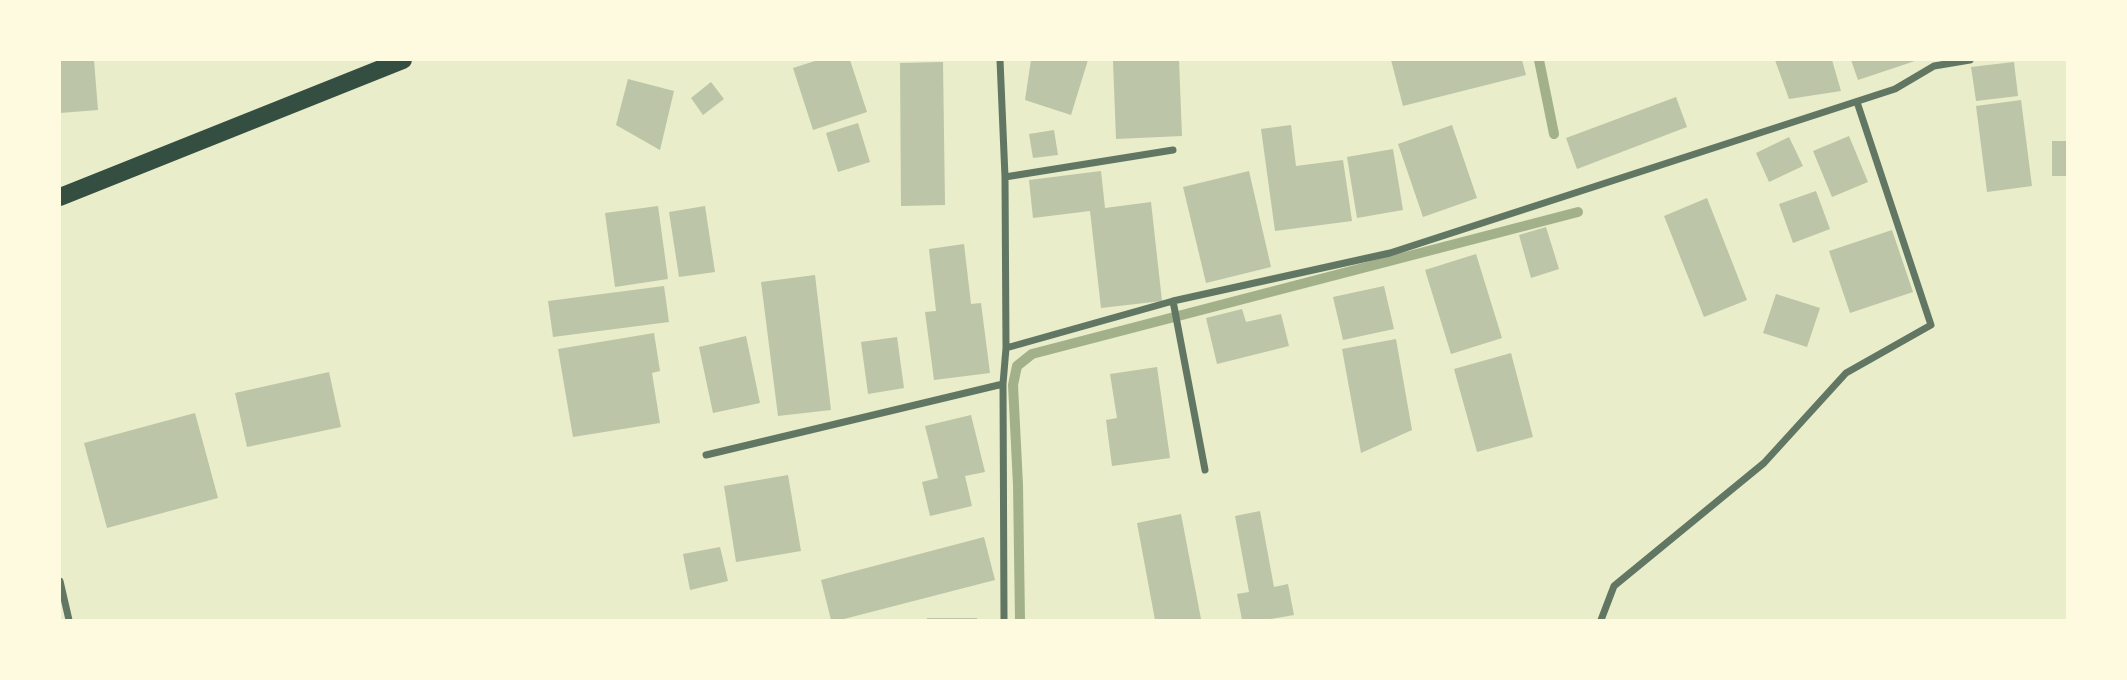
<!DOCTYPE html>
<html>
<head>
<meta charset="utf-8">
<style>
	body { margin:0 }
	#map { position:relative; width:2127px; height:680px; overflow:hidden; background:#e9edc9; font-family:"Exo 2",sans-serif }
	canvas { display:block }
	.frame { position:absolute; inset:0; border:61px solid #fefae0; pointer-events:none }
</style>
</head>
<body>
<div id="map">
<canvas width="2127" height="680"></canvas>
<div class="frame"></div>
</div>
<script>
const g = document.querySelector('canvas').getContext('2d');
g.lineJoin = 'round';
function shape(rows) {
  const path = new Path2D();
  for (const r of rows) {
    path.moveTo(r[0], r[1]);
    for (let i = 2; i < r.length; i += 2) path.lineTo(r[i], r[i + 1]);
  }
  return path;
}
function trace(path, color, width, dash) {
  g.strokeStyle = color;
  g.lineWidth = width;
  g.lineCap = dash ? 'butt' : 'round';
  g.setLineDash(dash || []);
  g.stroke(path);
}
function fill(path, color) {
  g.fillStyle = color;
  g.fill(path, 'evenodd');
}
const stream = shape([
	[1539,60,1554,134],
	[1020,620,1018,485,1013,385,1017,366,1032,354,1578,212]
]);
const building = shape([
	[60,60,94,60,98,110,60,113],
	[818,60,850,60,867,112,813,130,793,68],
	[1031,60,1088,60,1071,115,1025,100],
	[1179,60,1182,136,1116,139,1113,61],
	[1391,60,1522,60,1526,75,1403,106],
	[1775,60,1832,60,1841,91,1789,99],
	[1851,60,1918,60,1858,80],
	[943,62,945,205,901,206,900,63],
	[2014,62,2018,96,1976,101,1971,67],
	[628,79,674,91,660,150,616,125],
	[711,82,724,99,703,115,691,98],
	[1676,97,1687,127,1577,169,1566,138],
	[2021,100,2032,186,1987,192,1976,106],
	[858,123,870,162,838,172,826,133],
	[1291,125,1296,166,1343,160,1352,221,1275,231,1261,129],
	[1452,125,1477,198,1423,217,1398,144],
	[1054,130,1058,155,1033,158,1029,134],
	[1849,136,1868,182,1832,197,1813,151],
	[1789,137,1803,166,1769,182,1756,153],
	[2052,141,2068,141,2068,176,2052,176],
	[1393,149,1403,210,1357,218,1347,157],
	[1101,171,1105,208,1151,202,1162,301,1101,308,1090,211,1033,218,1029,180],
	[1249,171,1271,267,1206,283,1183,187],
	[1816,191,1830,229,1793,243,1779,204],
	[1707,198,1747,300,1704,317,1664,216],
	[658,206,668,279,615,287,605,213],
	[705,206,715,272,679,277,669,212],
	[1546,227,1559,269,1531,278,1519,235],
	[1892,230,1913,292,1850,313,1829,251],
	[964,244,971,304,981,303,990,373,934,380,925,312,936,311,929,249],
	[1476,254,1502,338,1451,354,1425,270],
	[815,275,831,410,778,416,761,282],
	[664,286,669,322,553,337,548,301],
	[1384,286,1394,329,1343,340,1333,297],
	[1776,294,1820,308,1807,347,1763,333],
	[1242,309,1246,322,1281,314,1289,346,1217,364,1206,318],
	[654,333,660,371,652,373,660,423,573,437,558,349],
	[746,336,760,403,713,413,699,347],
	[897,337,904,388,868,394,861,342],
	[1396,339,1412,430,1361,453,1342,349],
	[1511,353,1533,437,1477,452,1454,369],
	[1157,367,1170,458,1112,466,1106,420,1117,418,1110,374],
	[329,372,341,427,247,447,235,393],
	[195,413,218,498,107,528,84,443],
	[971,415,985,472,965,476,972,506,930,516,922,482,938,478,925,426],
	[788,475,801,551,736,562,724,486],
	[1260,511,1274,587,1288,584,1294,615,1265,620,1242,620,1237,594,1249,592,1235,516],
	[1181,514,1201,619,1191,620,1155,620,1137,523],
	[984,537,995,580,840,620,831,620,821,580],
	[720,547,728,581,690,590,683,554],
	[927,618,977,618,977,620,927,620]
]);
const minor = shape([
	[1000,60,1005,177,1006,348,1003,384,1004,620],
	[1005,177,1173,150],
	[1173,301,1205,470],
	[1006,348,1173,301,1390,253,1895,89,1934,66,1970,60],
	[706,455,1003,384],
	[60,581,69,620],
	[1601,620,1614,586,1764,463,1846,373,1931,325,1857,102]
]);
const primary = shape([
	[60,197,403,60]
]);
trace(stream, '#a3b18a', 10);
fill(building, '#bcc5a7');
trace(minor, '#617663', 7);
trace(primary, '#344e41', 18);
</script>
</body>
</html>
